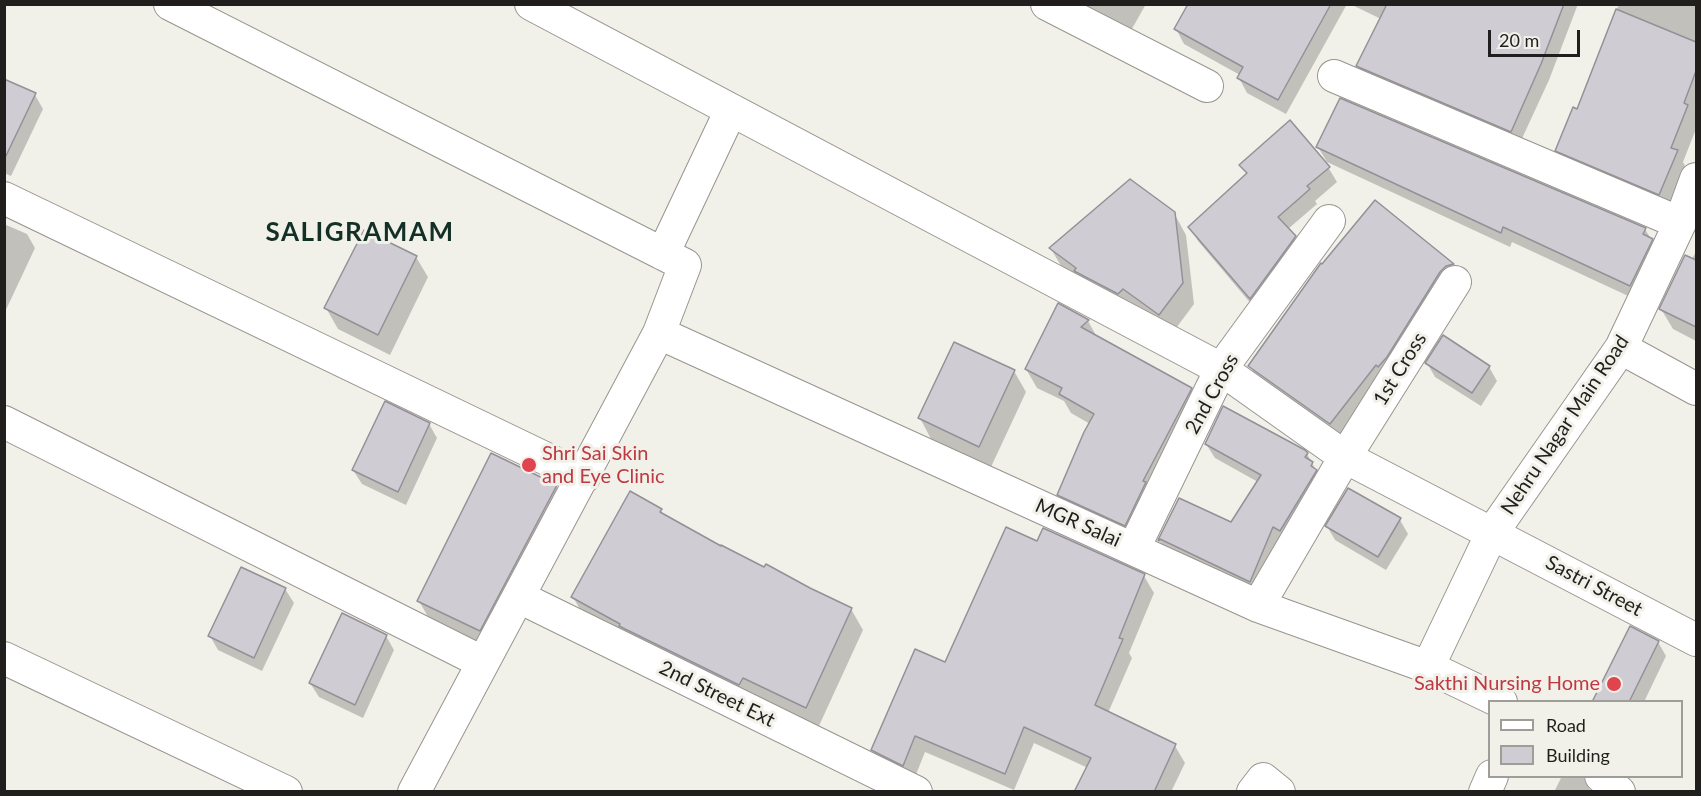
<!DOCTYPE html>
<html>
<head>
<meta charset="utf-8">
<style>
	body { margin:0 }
	#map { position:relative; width:1701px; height:796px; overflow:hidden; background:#f2f1e9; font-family:Lato,sans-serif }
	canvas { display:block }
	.frame { position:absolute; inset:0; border:6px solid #201f1d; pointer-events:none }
	.legend { position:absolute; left:1488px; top:700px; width:195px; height:78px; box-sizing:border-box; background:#f2f1e9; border:2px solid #9e9d97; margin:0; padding:8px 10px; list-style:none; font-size:18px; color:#201f1d }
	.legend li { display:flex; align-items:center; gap:12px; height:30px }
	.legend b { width:30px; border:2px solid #9e9d97 }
	.scale { position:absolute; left:1488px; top:30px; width:92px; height:27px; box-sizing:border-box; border:3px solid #201f1d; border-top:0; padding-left:8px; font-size:18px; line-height:21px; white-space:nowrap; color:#201f1d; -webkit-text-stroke:4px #f2f1e9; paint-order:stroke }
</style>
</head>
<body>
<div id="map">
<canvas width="1701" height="796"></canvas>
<div class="frame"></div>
<ul class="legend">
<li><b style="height:8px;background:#fff"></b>Road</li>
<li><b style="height:16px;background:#cfccd3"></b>Building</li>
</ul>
<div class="scale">20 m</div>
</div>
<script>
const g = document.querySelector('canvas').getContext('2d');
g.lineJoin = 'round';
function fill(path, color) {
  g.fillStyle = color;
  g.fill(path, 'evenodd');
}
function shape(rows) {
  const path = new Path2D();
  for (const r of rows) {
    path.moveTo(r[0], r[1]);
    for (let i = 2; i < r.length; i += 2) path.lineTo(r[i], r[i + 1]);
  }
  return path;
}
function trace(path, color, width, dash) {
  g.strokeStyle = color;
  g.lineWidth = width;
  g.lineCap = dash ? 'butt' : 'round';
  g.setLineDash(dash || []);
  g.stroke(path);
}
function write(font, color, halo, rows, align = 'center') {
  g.font = font + ' Lato,sans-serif';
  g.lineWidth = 6;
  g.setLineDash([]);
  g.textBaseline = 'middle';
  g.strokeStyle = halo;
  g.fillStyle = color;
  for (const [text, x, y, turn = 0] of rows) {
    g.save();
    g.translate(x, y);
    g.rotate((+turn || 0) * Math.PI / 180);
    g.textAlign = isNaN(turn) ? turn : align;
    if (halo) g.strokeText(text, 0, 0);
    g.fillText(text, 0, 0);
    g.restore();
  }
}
const shadow = shape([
	[1071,4,1146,4,1129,34],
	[1190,4,1347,4,1286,114,1247,93,1239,78,1240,75,1184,44,1176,29],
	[1350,4,1578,4,1549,80,1519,145,1366,80,1357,66,1381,19],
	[1619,4,1696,4,1696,115,1695,119,1696,129,1683,162,1687,170,1670,213,1568,169,1557,150,1577,111],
	[4,81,35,95,43,109,11,176,4,173],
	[1318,147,1645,229,1661,256,1639,301,1512,242,1510,247,1327,162],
	[1241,165,1328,167,1337,182,1315,201,1317,204,1288,229,1303,251,1258,312,1198,241,1190,227,1247,175],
	[1375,203,1452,265,1460,279,1339,438,1258,380,1250,366],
	[1174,213,1186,235,1194,304,1171,335,1063,269,1051,249],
	[4,224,27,234,35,248,4,314],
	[1696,252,1696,341,1673,329,1661,309],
	[416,257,428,277,390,355,338,329,326,308],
	[1059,305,1088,321,1098,339,1191,389,1201,408,1136,543,1070,513,1059,495,1090,424,1071,413,1064,401,1037,388,1026,369],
	[1427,363,1489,367,1497,381,1481,406,1435,377],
	[1014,371,1026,392,991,467,931,439,920,418],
	[429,424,437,438,406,505,362,484,353,470],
	[1206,444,1307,454,1320,477,1258,595,1167,554,1159,540,1179,500,1232,524,1258,482,1215,458],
	[492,455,556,486,568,507,491,651,431,622,419,601],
	[660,510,664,516,764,570,851,609,863,630,818,728,585,618,573,597],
	[1400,520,1408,534,1386,570,1335,540,1327,526],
	[1044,530,1144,576,1154,593,1129,653,1132,658,1108,713,1175,746,1185,763,1171,792,1076,792,1088,768,1034,743,1014,790,925,752,913,782,882,767,872,750,946,664,1038,543],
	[285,589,294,603,262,671,218,650,210,636],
	[386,636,394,650,363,718,319,697,310,683],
	[1658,642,1666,656,1644,702,1597,702],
	[1562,776,1583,776,1591,792,1554,792]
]);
const building = shape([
	[1188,4,1331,4,1278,100,1237,78,1243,67,1174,29,1188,4],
	[1387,4,1564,4,1541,64,1511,132,1356,66,1387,4],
	[1616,9,1696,42,1696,71,1684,103,1688,105,1671,148,1678,150,1659,195,1555,151,1573,107,1577,109,1616,9],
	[4,79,36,93,4,160,4,79],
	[1340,98,1646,228,1643,234,1653,239,1630,286,1503,227,1501,233,1316,147,1340,98],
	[1290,120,1330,167,1307,186,1310,189,1278,217,1296,236,1250,299,1188,227,1247,173,1239,165,1290,120],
	[1130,179,1175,212,1183,283,1159,315,1123,289,1118,294,1074,271,1076,268,1049,248,1130,179],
	[1375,200,1454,264,1446,266,1440,272,1387,357,1378,367,1376,365,1330,424,1248,366,1321,263,1322,264,1375,200],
	[364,230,417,256,378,335,324,308,364,230],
	[1685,255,1696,260,1696,327,1659,309,1685,255],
	[1058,303,1089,320,1081,327,1192,388,1143,481,1146,482,1125,526,1057,495,1084,432,1094,414,1059,394,1062,388,1025,369,1058,303],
	[1443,335,1490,366,1472,393,1425,363,1443,335],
	[954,342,1015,370,979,447,918,418,954,342],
	[385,401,430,423,398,492,352,470,385,401],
	[1223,406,1305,450,1308,453,1305,457,1313,462,1311,466,1317,470,1280,531,1273,527,1250,582,1160,539,1159,541,1158,540,1179,498,1231,522,1261,475,1205,444,1223,406],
	[491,453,557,485,480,631,417,601,491,453],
	[1348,488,1401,518,1378,557,1325,526,1348,488],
	[630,491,662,509,660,512,721,546,721,545,764,567,766,564,810,588,852,608,806,708,743,678,739,685,619,626,620,624,571,597,630,491],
	[1006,527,1037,541,1043,528,1145,574,1119,638,1123,639,1095,705,1176,744,1154,792,1074,792,1091,758,1024,727,1005,774,915,736,903,766,871,750,915,649,945,662,1006,527],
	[241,567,286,588,254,658,208,636,241,567],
	[342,613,387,635,355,705,309,683,342,613],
	[1630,626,1659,641,1629,702,1592,702,1630,626]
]);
const street = shape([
	[170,4,685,265,659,333,414,792],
	[531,4,1221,369,1345,457,1696,640],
	[1047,4,1207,86],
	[1334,76,1680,223],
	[4,198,584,477],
	[663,254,731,110],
	[659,333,1258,606,1428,667,1501,702],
	[1621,348,1696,389],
	[4,422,482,662],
	[1134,548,1221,369,1329,221],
	[519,597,916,792],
	[1258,606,1345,457,1455,282],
	[4,658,286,792],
	[1428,667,1492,533,1621,348,1680,223,1696,179],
	[1601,776,1619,792],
	[1253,792,1263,779,1279,792],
	[1485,792,1492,776]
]);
const markers = [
	[529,465,8,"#e0444e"],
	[1614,684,8,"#e0444e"]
];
const streetNames = [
	["1st Cross",1400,369,-58],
	["2nd Cross",1212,394,-61],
	["Nehru Nagar Main Road",1565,425,-56],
	["MGR Salai",1078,523,24],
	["Sastri Street",1594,586,28],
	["2nd Street Ext",717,694,26]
];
const healthNames = [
	["Shri Sai Skin",542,454],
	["and Eye Clinic",542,477],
	["Sakthi Nursing Home",1600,684,"right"]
];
const districtNames = [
	["SALIGRAMAM",360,233]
];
fill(shadow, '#0003');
fill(building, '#cfccd3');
trace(building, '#939097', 1.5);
trace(street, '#97958e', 34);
trace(street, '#fff', 32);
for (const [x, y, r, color] of markers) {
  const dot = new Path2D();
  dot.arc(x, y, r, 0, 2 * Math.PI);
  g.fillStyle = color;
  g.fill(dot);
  trace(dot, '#f2f1e9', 2);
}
write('20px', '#201f1d', '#f2f1e9', streetNames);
write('20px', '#be3a42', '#f2f1e9', healthNames, 'left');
g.letterSpacing = '1.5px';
write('bold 26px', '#133026', '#f2f1e9', districtNames);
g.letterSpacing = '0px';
</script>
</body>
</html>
